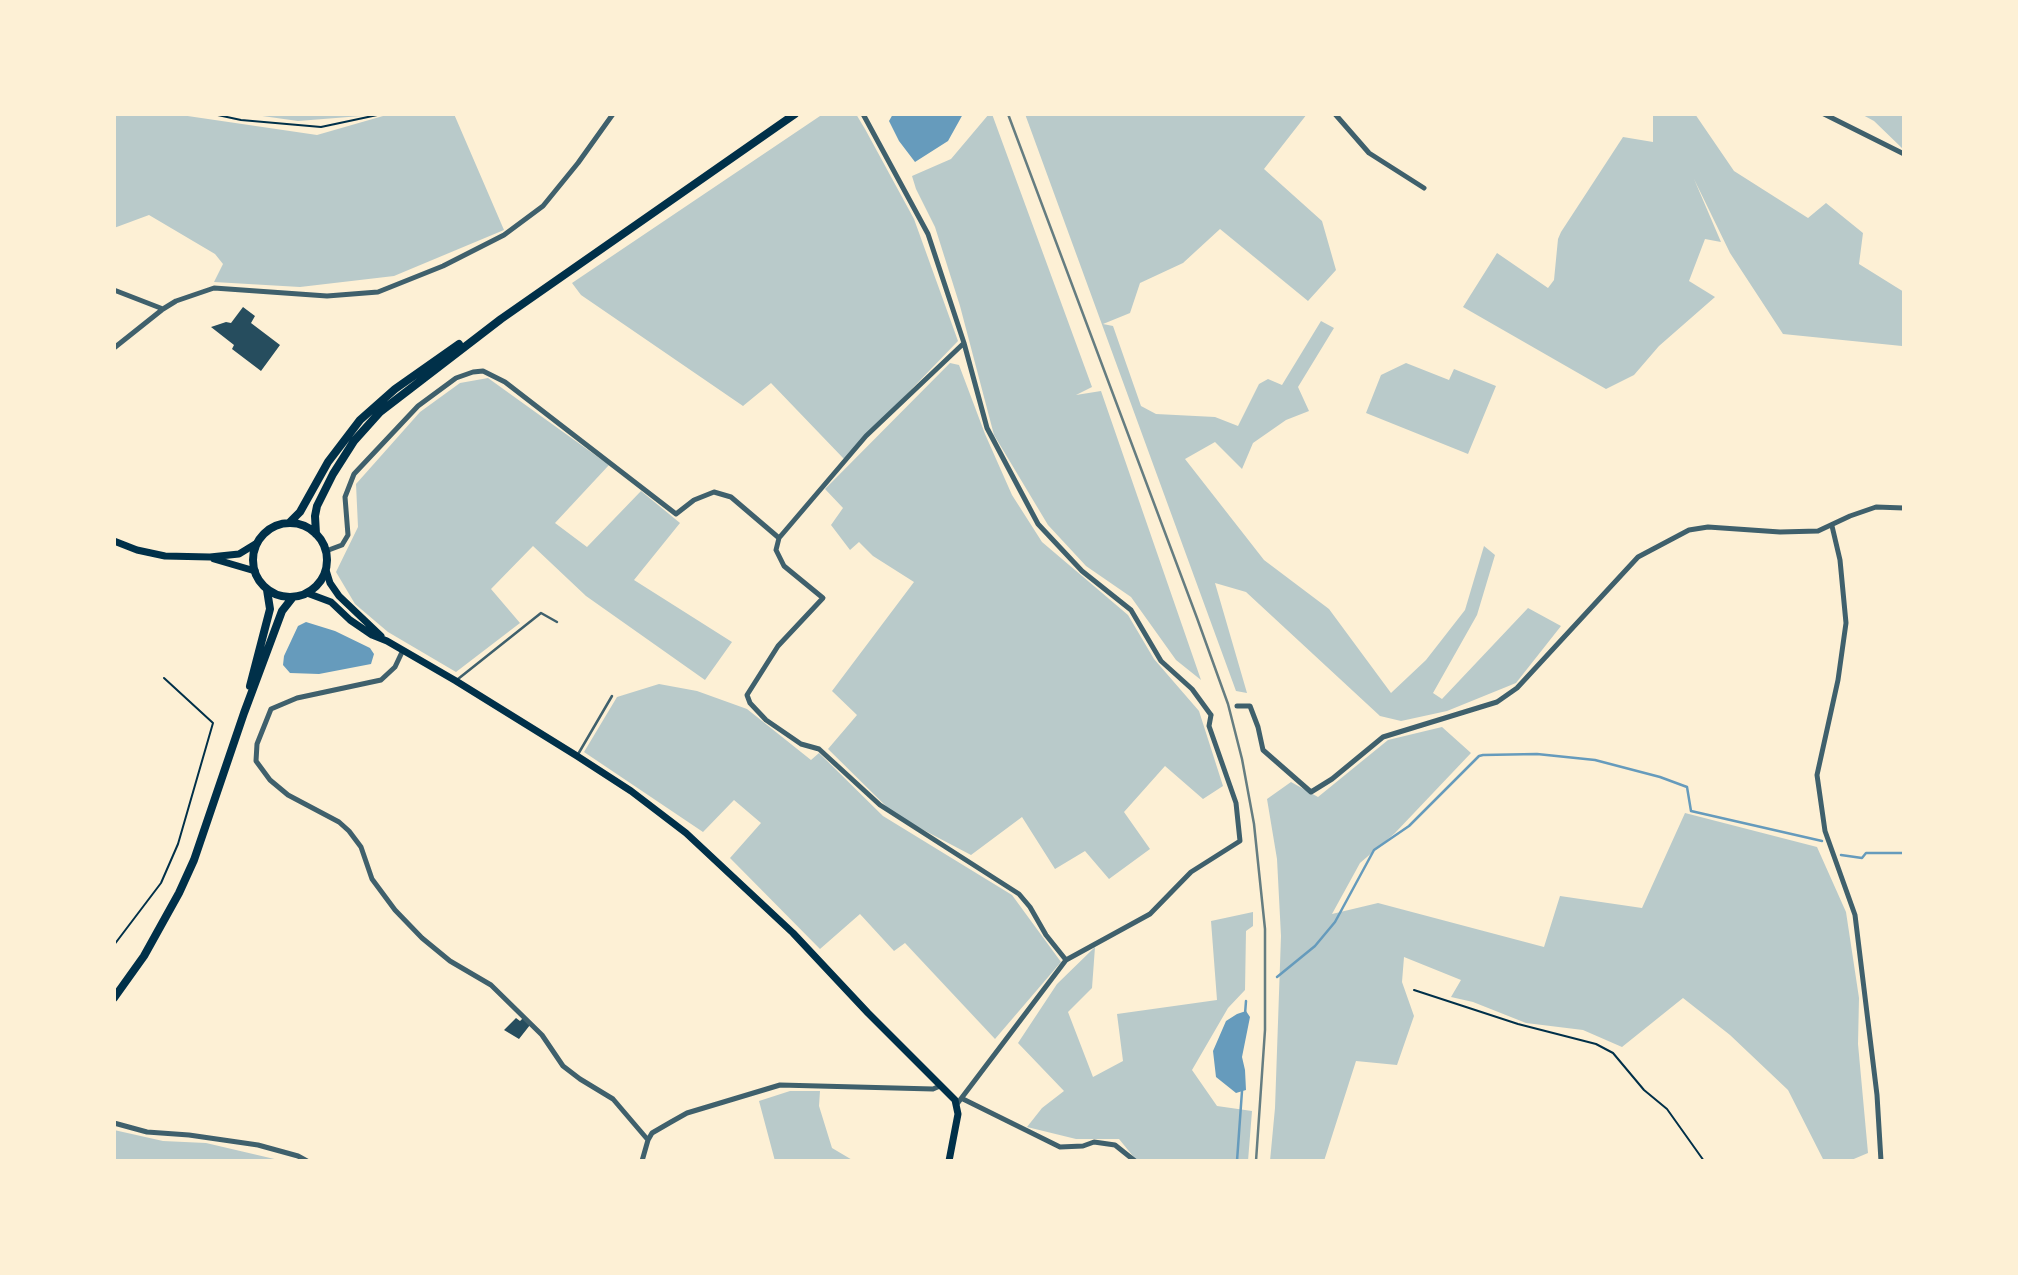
<!DOCTYPE html>
<html>
<head>
<meta charset="utf-8">
<style>
	body { margin:0 }
	#map { position:relative; width:2018px; height:1275px; overflow:hidden; background:#fdf0d5; font-family:"Space Grotesk",sans-serif }
	canvas { display:block }
	.frame { position:absolute; inset:0; border:116px solid #fdf0d5; pointer-events:none }
</style>
</head>
<body>
<div id="map">
<canvas width="2018" height="1275"></canvas>
<div class="frame"></div>
</div>
<script>
const g = document.querySelector('canvas').getContext('2d');
g.lineJoin = 'round';
function fill(path, color) {
  g.fillStyle = color;
  g.fill(path, 'evenodd');
}
function shape(rows) {
  const path = new Path2D();
  for (const r of rows) {
    if (r.length === 3) {
      path.moveTo(r[0] + r[2], r[1]);
      path.arc(r[0], r[1], r[2], 0, 2 * Math.PI);
      continue;
    }
    path.moveTo(r[0], r[1]);
    for (let i = 2; i < r.length; i += 2) path.lineTo(r[i], r[i + 1]);
  }
  return path;
}
function trace(path, color, width, dash) {
  g.strokeStyle = color;
  g.lineWidth = width;
  g.lineCap = dash ? 'butt' : 'round';
  g.setLineDash(dash || []);
  g.stroke(path);
}
const green = shape([
	[114,114,174,114,317,135,390,114,454,114,504,230,394,276,300,287,214,282,223,264,215,254,149,215,114,228],
	[248,114,366,114,361,116,298,121],
	[823,114,856,114,865,129,914,219,958,341,844,459,771,383,743,406,581,295,572,283],
	[989,114,992,114,1092,387,1076,395,1101,391,1201,680,1176,660,1131,597,1086,566,1048,525,994,435,960,306,935,227,916,189,912,176,951,159],
	[1025,114,1307,114,1264,169,1322,221,1336,270,1308,301,1220,229,1183,263,1140,283,1130,313,1103,324,1113,326,1141,406,1156,414,1215,417,1238,426,1259,384,1268,379,1282,385,1321,321,1334,328,1298,387,1309,411,1286,420,1253,443,1242,469,1215,442,1185,459,1264,560,1329,609,1391,693,1426,660,1465,610,1484,546,1495,555,1477,615,1433,693,1442,699,1528,608,1561,626,1516,683,1447,711,1401,721,1380,716,1246,592,1215,583,1247,693,1236,691],
	[1653,114,1695,114,1734,171,1808,218,1826,203,1863,233,1859,264,1904,292,1904,344,1902,346,1783,334,1730,253,1694,179,1721,242,1705,239,1689,281,1715,297,1659,346,1634,375,1606,389,1463,307,1497,253,1548,288,1554,280,1558,239,1561,232,1623,137,1653,142],
	[1861,114,1904,114,1904,150,1874,121],
	[950,363,959,365,985,434,1012,495,1042,542,1128,615,1154,659,1199,711,1223,786,1203,799,1165,766,1124,812,1150,849,1109,879,1085,851,1055,869,1022,817,971,855,895,815,828,749,857,715,832,691,914,582,873,556,859,542,850,550,831,525,843,508,825,489],
	[1406,363,1449,380,1454,369,1496,386,1468,454,1366,413,1381,375],
	[488,378,609,465,555,523,587,547,641,491,680,523,634,580,732,642,705,680,586,596,533,546,491,589,520,623,456,672,388,632,355,604,336,572,358,527,356,484,420,412,460,383],
	[659,684,697,691,747,709,811,760,819,753,883,816,1012,895,1061,962,995,1039,905,943,894,951,860,914,820,949,730,858,761,823,734,800,703,832,584,752,617,697],
	[1442,727,1471,753,1395,833,1360,863,1332,914,1378,903,1544,947,1560,896,1642,908,1685,813,1817,847,1846,912,1859,998,1858,1044,1868,1153,1849,1161,1824,1161,1788,1090,1730,1035,1683,998,1622,1047,1583,1030,1526,1023,1473,1002,1451,997,1461,980,1404,957,1402,982,1414,1016,1397,1065,1356,1061,1324,1161,1270,1161,1275,1108,1281,936,1277,859,1267,799,1291,782,1318,797,1388,740],
	[1253,912,1253,926,1246,931,1245,990,1228,1008,1192,1070,1217,1106,1252,1111,1248,1161,1137,1161,1119,1139,1076,1139,1027,1127,1042,1108,1064,1091,1018,1043,1057,984,1095,947,1092,988,1068,1012,1093,1077,1123,1061,1117,1014,1217,1000,1211,921],
	[790,1091,820,1091,819,1106,832,1148,854,1161,775,1161,759,1101],
	[114,1130,163,1141,206,1143,283,1161,114,1161]
]);
const water = shape([
	[893,114,963,114,948,141,915,162,899,141,889,121],
	[306,622,335,631,370,648,374,654,371,664,319,674,290,673,283,665,284,656,298,626],
	[1246,1011,1250,1017,1242,1057,1245,1070,1246,1090,1236,1093,1216,1077,1213,1051,1226,1021,1237,1014]
]);
const stream = shape([
	[1841,855,1862,858,1866,853,1904,853],
	[1277,977,1315,946,1335,922,1374,850,1409,826,1479,756,1483,755,1537,754,1595,760,1660,777,1687,787,1691,811,1822,841],
	[1245,1014,1246,1001],
	[1237,1161,1242,1091]
]);
const building = shape([
	[243,307,255,316,251,323,280,345,261,371,232,349,234,345,211,327,226,322,231,323],
	[516,1018,520,1021,523,1018,530,1025,519,1039,504,1030]
]);
const path = shape([
	[213,114,241,120,321,127,382,114],
	[114,945,161,883,178,844,213,723,164,678],
	[1414,990,1518,1024,1596,1044,1613,1053,1644,1090,1667,1109,1704,1161]
]);
const service = shape([
	[458,679,541,613,557,622],
	[577,756,612,696]
]);
const minor = shape([
	[863,114,928,234,964,343,987,428,1038,524,1082,571,1131,610,1161,661,1192,689,1211,715],
	[1335,114,1369,153,1424,188],
	[1824,114,1904,154],
	[114,290,163,309],
	[964,343,866,436,779,538,776,550,784,566,823,598,778,646,747,695,750,703,766,720,801,744,819,749,880,805,1019,894,1030,907,1046,935,1066,960],
	[114,348,163,309,176,301,214,288,327,296,378,292,443,266,504,235,543,206,578,163,613,114],
	[1832,526,1840,560,1846,623,1838,680,1817,775,1825,831,1855,915,1877,1095,1881,1161],
	[326,551,342,545,348,535,345,497,354,474,418,406,456,378,473,372,483,371,505,382,676,514,694,500,714,492,731,497,779,538],
	[403,650,395,667,381,680,297,698,271,709,257,744,256,761,270,780,288,795,339,822,349,831,361,847,372,879,395,910,422,938,450,961,491,985,542,1035,563,1066,580,1079,613,1099,648,1140],
	[1237,706,1250,706,1258,727,1263,750,1311,792,1332,779,1383,737,1497,702,1517,688,1638,557,1689,530,1708,527,1780,532,1818,531,1850,516,1876,507,1904,508],
	[963,1099,1060,1147,1083,1146,1094,1142,1115,1145,1135,1161],
	[957,1104,1066,960,1150,914,1191,872,1240,841,1236,803,1209,726,1211,715],
	[114,1123,147,1132,189,1135,258,1145,298,1156,307,1161],
	[642,1161,648,1140,652,1133,671,1122,687,1113,780,1085,933,1089,940,1086]
]);
const secondary = shape([
	[114,541,137,550,165,556,210,557,239,554,257,543],
	[214,559,255,571],
	[326,570,330,583,339,596,381,636],
	[307,593,331,602,350,620,372,635,387,641,456,681,577,756,631,791,686,833,793,933,868,1013,955,1100,958,1114,949,1161]
]);
const primary = shape([
	[289,523,300,512,328,462,360,420,395,389,459,344],
	[290,560,37],
	[316,534,315,516,317,506,333,474,354,441,380,412,501,319,795,114],
	[250,686,270,609,267,590],
	[114,998,144,956,179,893,194,860,244,713,282,611,293,597]
]);
const rail = shape([
	[1008,114,1197,618,1228,704,1242,759,1254,824,1265,929,1265,1030,1256,1161]
]);
fill(green, '#b9caca');
fill(water, '#669bbc');
trace(stream, '#669bbc', 2.5);
fill(building, '#264d5e');
trace(path, '#003049', 2);
trace(service, '#3f606c', 2.5);
trace(minor, '#3f606c', 5);
trace(secondary, '#003049', 7);
trace(primary, '#003049', 8);
trace(rail, '#657d81', 2.5);
</script>
</body>
</html>
